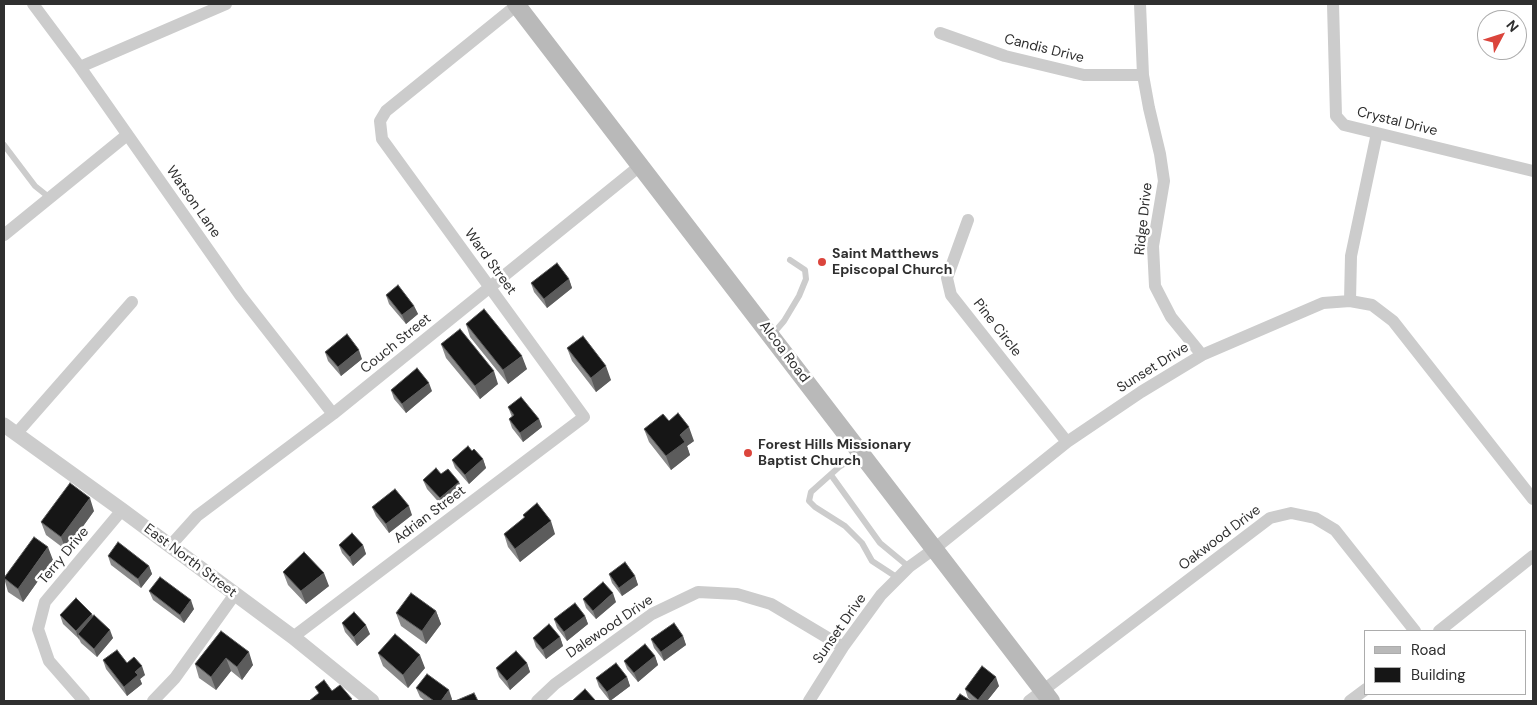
<!DOCTYPE html>
<html>
<head>
<meta charset="utf-8">
<style>
	body { margin:0 }
	#map { position:relative; width:1537px; height:705px; overflow:hidden; background:#fff; font-family:"DM Sans",sans-serif }
	canvas { display:block }
	.frame { position:absolute; inset:0; border:5px solid #2f2f2f; pointer-events:none }
	.legend { position:absolute; left:1364px; top:630px; width:162px; height:65px; box-sizing:border-box; background:#fff; border:1px solid #acacac; margin:0; padding:6px 9px; list-style:none; font-size:15px; color:#2f2f2f }
	.legend li { display:flex; align-items:center; gap:10px; height:25px }
	.legend b { width:25px; border:1px solid #acacac }
	.north { position:absolute; left:1477px; top:10px; width:50px; height:50px; box-sizing:border-box; background:#fff; border:1px solid #acacac; border-radius:50%; rotate:50deg; font-size:14px; font-weight:700; line-height:20px; text-align:center; color:#2f2f2f }
	.north::after { content:''; display:block; margin:auto; width:18px; height:22px; background:#db453c; clip-path:polygon(50% 0,100% 100%,50% 72%,0 100%) }
</style>
</head>
<body>
<div id="map">
<canvas width="1537" height="705"></canvas>
<div class="frame"></div>
<ul class="legend">
<li><b style="height:6px;background:#b9b9b9"></b>Road</li>
<li><b style="height:14px;background:#161616"></b>Building</li>
</ul>
<div class="north">N</div>
</div>
<script>
const g = document.querySelector('canvas').getContext('2d');
g.lineJoin = 'round';
function shape(rows) {
  const path = new Path2D();
  for (const r of rows) {
    path.moveTo(r[0], r[1]);
    for (let i = 2; i < r.length; i += 2) path.lineTo(r[i], r[i + 1]);
  }
  return path;
}
function trace(path, color, width, dash) {
  g.strokeStyle = color;
  g.lineWidth = width;
  g.lineCap = dash ? 'butt' : 'round';
  g.setLineDash(dash || []);
  g.stroke(path);
}
function fill(path, color) {
  g.fillStyle = color;
  g.fill(path, 'evenodd');
}
function write(font, color, halo, rows, align = 'center') {
  g.font = font + ' "DM Sans",sans-serif';
  g.lineWidth = 5;
  g.setLineDash([]);
  g.textBaseline = 'middle';
  g.strokeStyle = halo;
  g.fillStyle = color;
  for (const [text, x, y, turn = 0] of rows) {
    g.save();
    g.translate(x, y);
    g.rotate((+turn || 0) * Math.PI / 180);
    g.textAlign = isNaN(turn) ? turn : align;
    if (halo) g.strokeText(text, 0, 0);
    g.fillText(text, 0, 0);
    g.restore();
  }
}
const service = shape([
	[4,145,35,186,50,198],
	[772,335,784,321,799,296,806,279,805,270,790,260],
	[860,454,839,467,811,492,809,501,815,507,845,526,862,543,872,561,898,578],
	[831,475,880,543,909,567]
]);
const minor = shape([
	[33,4,80,67,240,295,333,414],
	[1140,4,1143,75,1149,108,1160,154,1164,181,1153,246,1155,286,1171,317,1202,355],
	[1333,4,1336,116,1344,125,1533,171],
	[940,33,1005,56,1084,75,1143,75],
	[80,67,226,4],
	[968,220,947,278,951,295,1067,442],
	[4,235,127,135],
	[1350,301,1351,256,1377,133],
	[16,434,132,302],
	[170,546,197,516,333,414,641,165],
	[1439,631,1533,556],
	[293,637,584,417,382,139,380,121,386,111,517,5],
	[84,701,49,661,38,629,45,602,122,510],
	[153,701,175,678,235,594],
	[537,701,555,684,652,614,698,592,737,594,771,604,843,647],
	[809,701,843,647,881,595,909,567,934,549,1067,442,1141,392,1202,355,1323,303,1350,301,1372,305,1393,321,1533,499],
	[1029,701,1270,518,1291,513,1315,518,1335,530,1415,631],
	[1350,701,1366,689]
]);
const tertiary = shape([
	[4,425,122,510,293,637,372,701]
]);
const secondary = shape([
	[516,4,1051,701]
]);
const wall = shape([
	[569,279,572,288,547,308,534,292,531,283],
	[386,295,414,306,418,314,406,324,389,304],
	[466,324,527,369,508,384,470,337],
	[441,344,498,384,480,399,446,358],
	[567,348,611,380,596,392,572,361],
	[325,352,362,359,341,376,328,361],
	[391,390,432,391,406,413,394,399],
	[508,407,539,419,542,427,523,442,512,428,509,419,512,417],
	[644,429,694,441,687,446,690,455,671,470,649,442],
	[472,451,483,459,486,468,469,484,455,468,452,460],
	[441,474,459,482,462,490,443,507,427,489,423,480],
	[372,507,412,515,389,533,376,516],
	[94,511,66,550,46,535,41,522],
	[523,515,555,534,520,562,508,547,504,534,524,518],
	[339,545,363,545,366,554,353,566,342,553],
	[108,556,149,566,152,574,141,588,111,565],
	[53,560,23,602,8,592,4,578],
	[283,572,329,586,306,604,288,585],
	[609,574,635,576,638,585,622,596,612,583],
	[149,591,194,609,184,623,153,600],
	[583,599,616,602,596,619,586,608],
	[436,611,441,624,426,644,401,626,396,613],
	[92,614,93,616,113,638,97,657,81,643,79,639,63,624,60,615],
	[585,616,588,624,567,641,557,628,554,619],
	[342,623,370,634,357,646,345,632],
	[221,631,253,665,242,680,231,671,216,690,199,678,195,664],
	[683,636,686,645,664,661,654,648,651,639],
	[560,637,563,646,546,659,536,647,533,638],
	[378,653,425,668,408,688,383,666],
	[655,656,658,665,638,682,627,669,624,661],
	[103,660,127,663,145,675,140,679,142,684,127,696,106,669],
	[527,663,530,672,510,690,499,677,496,668],
	[627,677,630,686,610,701,599,687,596,678],
	[999,686,987,701,972,701,968,698,965,689],
	[416,688,452,699,451,701,425,701,420,697]
]);
const shadedWall = shape([
	[569,279,572,288,547,308,544,299],
	[414,306,418,314,406,324,402,315],
	[359,350,362,359,341,376,338,367],
	[522,356,527,369,508,384,503,370],
	[606,366,611,380,596,392,591,378],
	[494,371,498,384,480,399,475,386],
	[429,383,432,391,406,413,402,404],
	[539,419,542,427,523,442,520,433],
	[689,427,694,441,687,446,690,455,671,470,666,456,680,435],
	[483,459,486,468,469,484,465,475],
	[459,482,462,490,443,507,440,498],
	[90,498,94,511,66,550,61,537],
	[409,506,412,515,389,533,386,524],
	[551,521,555,534,520,562,515,549],
	[363,545,366,554,353,566,350,557],
	[48,547,53,560,23,602,18,589],
	[149,566,152,574,141,588,138,579],
	[324,573,329,586,306,604,301,591],
	[635,576,638,585,622,596,619,588],
	[613,593,616,602,596,619,593,611],
	[191,600,194,609,184,623,180,615],
	[436,611,441,624,426,644,422,631],
	[92,614,95,623,78,634,79,640,76,631],
	[585,616,588,624,567,641,564,632],
	[366,625,370,634,357,646,354,637],
	[110,630,113,638,97,657,94,649],
	[683,636,686,645,664,661,661,652],
	[560,637,563,646,546,659,543,650],
	[249,652,253,665,242,680,237,667],
	[420,655,425,668,408,688,403,675],
	[655,656,658,665,638,682,634,673],
	[226,658,231,671,216,690,211,677],
	[527,663,530,672,510,690,507,681],
	[142,666,145,675,140,679,142,684,127,696,124,687,135,672],
	[627,677,630,686,610,701,607,692],
	[996,677,999,686,987,701,979,701,978,700],
	[449,690,452,699,451,701,441,701]
]);
const building = shape([
	[557,263,569,279,544,299,531,283,557,263],
	[398,285,414,306,402,315,386,295,398,285],
	[484,309,522,356,503,370,466,324,484,309],
	[460,329,494,371,475,386,441,344,460,329],
	[347,334,359,350,338,367,325,352,347,334],
	[583,336,606,366,591,378,567,348,583,336],
	[417,368,429,383,402,404,391,390,417,368],
	[521,397,539,419,520,433,509,419,514,415,508,407,521,397],
	[678,413,689,427,680,435,685,442,666,456,644,429,663,414,669,421,678,413],
	[468,446,472,451,474,449,483,459,465,475,452,460,468,446],
	[436,468,441,474,448,469,459,482,440,498,423,480,436,468],
	[70,483,90,498,61,537,41,522,70,483],
	[395,489,409,506,386,524,372,507,395,489],
	[537,503,551,521,515,549,504,534,525,517,523,515,537,503],
	[352,533,363,545,350,557,339,545,352,533],
	[34,537,48,547,18,589,4,578,34,537],
	[118,542,149,566,138,579,108,556,118,542],
	[304,552,324,573,301,591,283,572,304,552],
	[625,562,635,576,619,588,609,574,625,562],
	[160,577,191,600,180,615,149,591,160,577],
	[603,582,613,593,593,611,583,599,603,582],
	[411,593,436,611,422,631,396,613,411,593],
	[76,598,92,614,76,631,60,615,76,598],
	[575,603,585,616,564,632,554,619,575,603],
	[354,612,366,625,354,637,342,623,354,612],
	[94,615,110,630,94,649,78,634,94,615],
	[674,623,683,636,661,652,651,639,674,623],
	[549,624,560,637,543,650,533,638,549,624],
	[221,631,249,652,237,667,226,658,211,677,195,664,221,631],
	[395,634,420,655,403,675,378,653,395,634],
	[645,644,655,656,634,673,624,661,645,644],
	[117,650,127,663,134,657,142,666,135,672,138,675,124,687,103,660,117,650],
	[516,651,527,663,507,681,496,668,516,651],
	[616,663,627,677,607,692,596,678,616,663],
	[982,666,996,677,978,700,965,689,982,666],
	[427,674,449,690,441,701,434,701,416,688,427,674],
	[324,680,332,691,340,685,352,699,349,701,309,701,319,693,315,687,324,680],
	[585,689,595,700,594,701,572,701,585,689],
	[474,693,478,701,455,701,474,693],
	[960,694,971,701,955,701,960,694]
]);
const markers = [
	[822,262,5,"#db453c"],
	[748,453,5,"#db453c"]
];
const streetNames = [
	["Candis Drive",1044,49,14],
	["Crystal Drive",1397,122,14],
	["Watson Lane",193,202,55],
	["Ridge Drive",1144,219,-84],
	["Ward Street",490,262,54],
	["Pine Circle",997,328,52],
	["Couch Street",396,344,-39],
	["Alcoa Road",784,352,53],
	["Sunset Drive",1153,368,-32],
	["Adrian Street",430,515,-37],
	["Oakwood Drive",1220,538,-37],
	["Terry Drive",64,556,-50],
	["East North Street",190,561,37],
	["Dalewood Drive",610,627,-34],
	["Sunset Drive",840,629,-55]
];
const poiNames = [
	["Saint Matthews",832,254],
	["Episcopal Church",832,270],
	["Forest Hills Missionary",758,445],
	["Baptist Church",758,461]
];
trace(service, '#ccc', 6);
trace(minor, '#ccc', 12);
trace(tertiary, '#ccc', 15);
trace(secondary, '#b9b9b9', 18);
fill(wall, '#8a8a8a');
fill(shadedWall, '#5c5c5c');
fill(building, '#161616');
trace(building, '#5c5c5c', 1);
for (const [x, y, r, color] of markers) {
  const dot = new Path2D();
  dot.arc(x, y, r, 0, 2 * Math.PI);
  g.fillStyle = color;
  g.fill(dot);
  trace(dot, '#fff', 2);
}
write('14px', '#2f2f2f', '#fff', streetNames);
write('bold 14px', '#2f2f2f', '#fff', poiNames, 'left');
</script>
</body>
</html>
